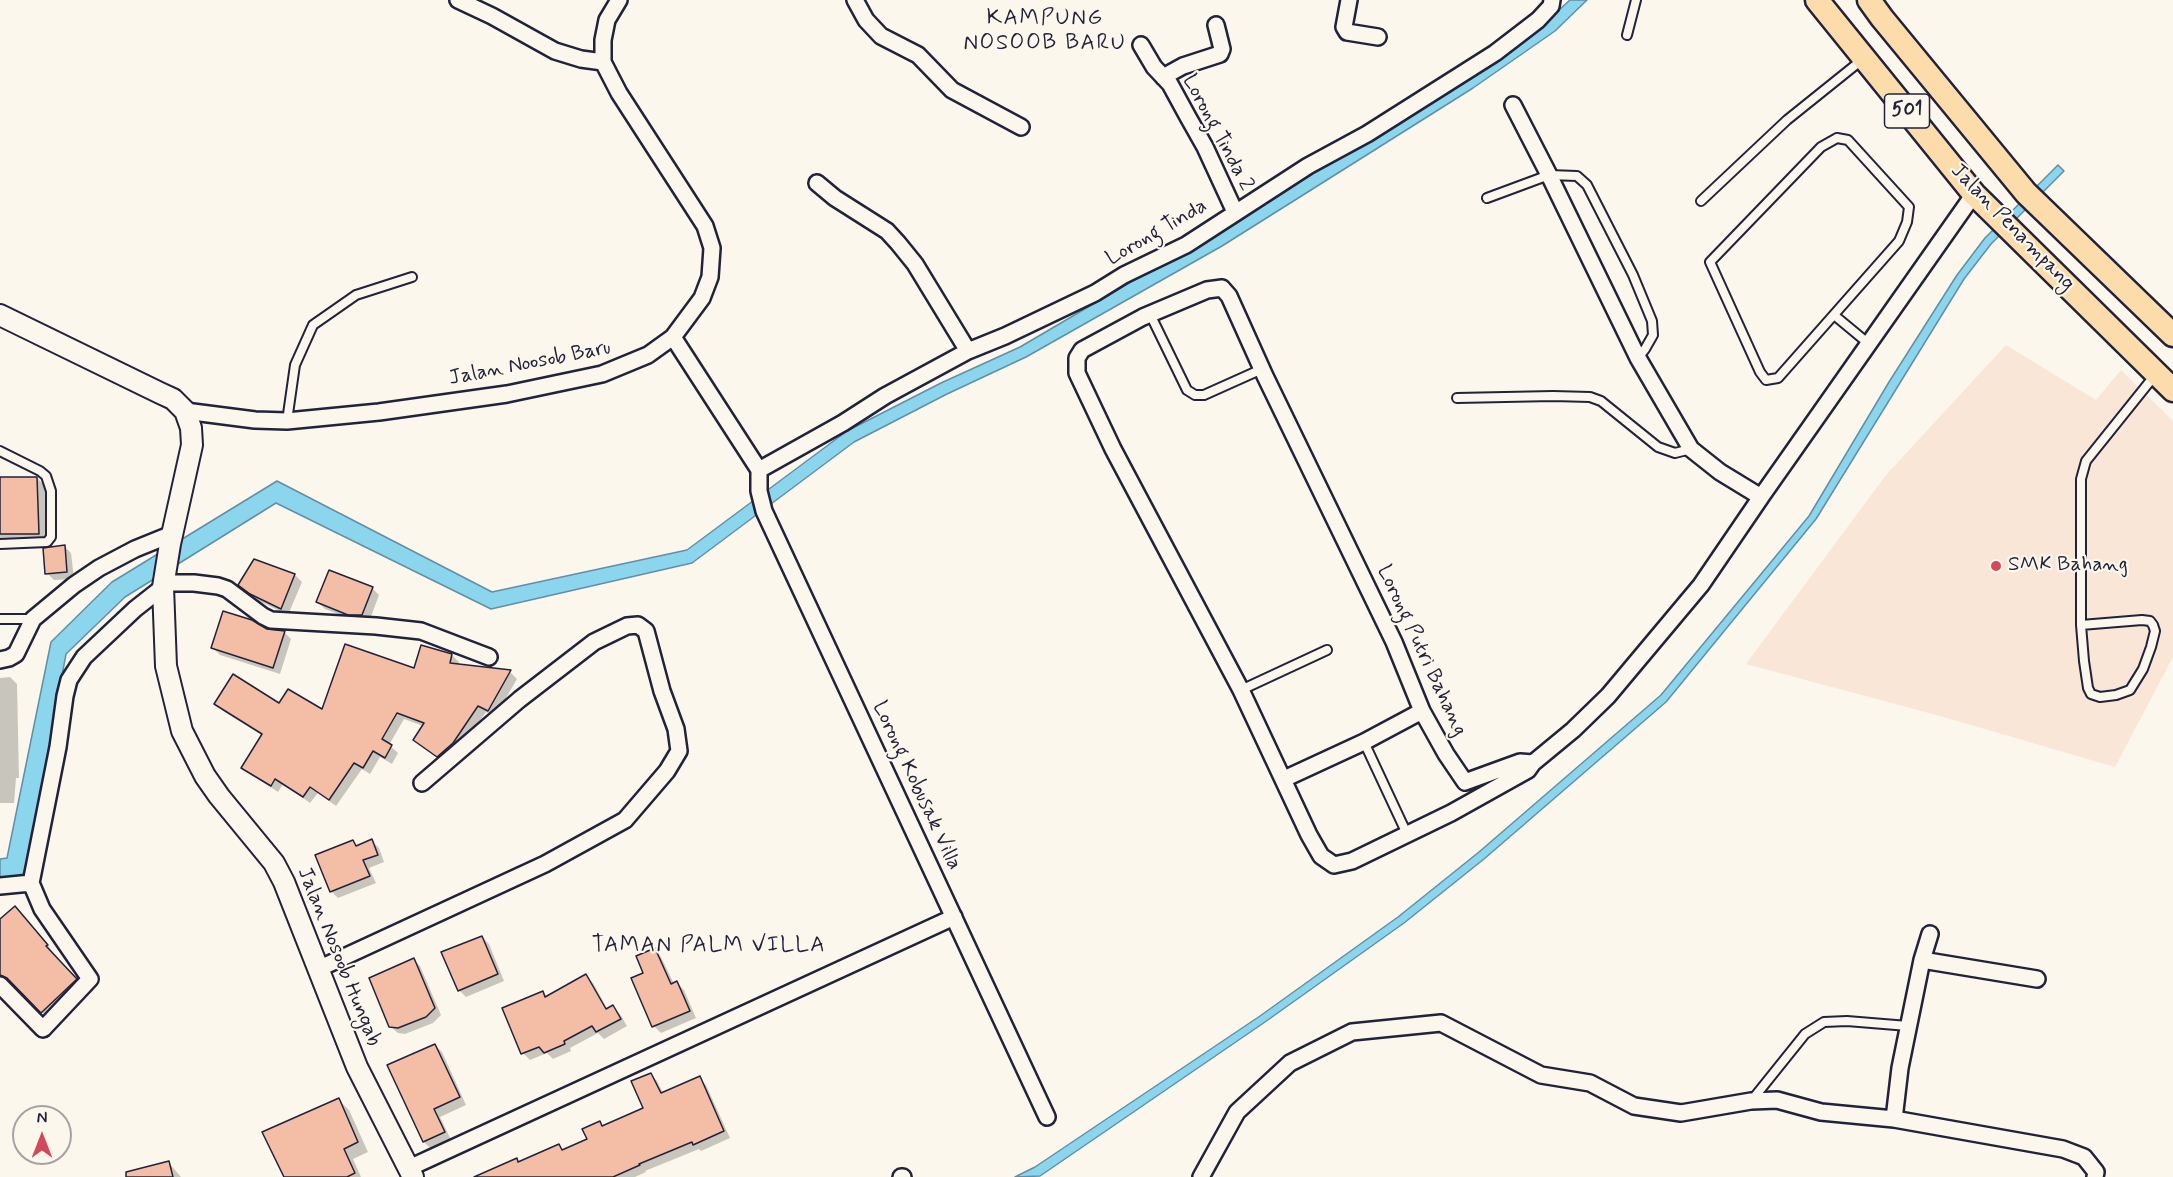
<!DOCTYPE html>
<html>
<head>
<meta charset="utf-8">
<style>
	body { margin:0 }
	#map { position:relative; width:2173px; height:1177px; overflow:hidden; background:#fbf7ec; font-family:Mynerve,sans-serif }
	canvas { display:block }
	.north { position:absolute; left:12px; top:1105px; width:60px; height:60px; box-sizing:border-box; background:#fbf7ec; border:2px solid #a4a2a5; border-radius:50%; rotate:0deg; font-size:16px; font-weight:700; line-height:24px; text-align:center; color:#22223b }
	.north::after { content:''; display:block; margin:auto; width:21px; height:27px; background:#d1495b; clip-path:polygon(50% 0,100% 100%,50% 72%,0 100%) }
</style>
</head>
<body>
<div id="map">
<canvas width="2173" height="1177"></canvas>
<div class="north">N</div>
</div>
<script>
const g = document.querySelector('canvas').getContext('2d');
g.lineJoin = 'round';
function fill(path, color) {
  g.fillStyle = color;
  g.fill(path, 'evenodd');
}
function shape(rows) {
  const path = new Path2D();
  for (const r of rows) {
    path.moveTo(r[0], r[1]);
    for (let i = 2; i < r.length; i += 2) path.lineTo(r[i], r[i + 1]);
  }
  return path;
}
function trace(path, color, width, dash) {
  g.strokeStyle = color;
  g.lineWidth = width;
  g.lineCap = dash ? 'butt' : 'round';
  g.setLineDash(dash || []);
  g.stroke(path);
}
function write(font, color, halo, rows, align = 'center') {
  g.font = font + ' Mynerve,sans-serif';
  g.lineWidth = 4.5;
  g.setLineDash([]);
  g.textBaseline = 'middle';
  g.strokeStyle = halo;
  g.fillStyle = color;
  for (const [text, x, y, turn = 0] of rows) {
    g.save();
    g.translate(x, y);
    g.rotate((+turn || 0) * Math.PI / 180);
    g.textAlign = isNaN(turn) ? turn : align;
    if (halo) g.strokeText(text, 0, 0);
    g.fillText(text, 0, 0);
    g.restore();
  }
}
const built = shape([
	[2006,345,2096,400,2121,370,2173,421,2173,657,2115,767,1940,716,1746,664,1886,475]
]);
const water = shape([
	[1570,0,1587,0,1555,31,1473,88,1222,246,1026,357,947,394,854,442,692,563,491,609,276,503,125,597,66,654,25,877,0,879,0,859,7,858,51,642,112,582,277,481,492,592,687,550,847,431,941,383,1020,347,1245,215,1498,55,1545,23,1570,0],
	[2058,165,2064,171,1991,244,1964,279,1816,519,1666,702,1484,859,1404,923,1265,1022,1040,1176,1015,1177,1035,1167,1260,1016,1398,917,1479,852,1661,695,1809,516,1889,382,1957,275,1985,238,2058,165]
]);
const shadow = shape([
	[37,478,52,493,53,548,64,546,71,553,74,579,54,580,47,573,45,548,0,549,0,479],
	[254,561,295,575,302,582,288,615,259,601,240,585],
	[372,588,379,595,369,622,356,621,325,609,318,602],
	[267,630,284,632,291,639,280,674,220,655,213,648],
	[452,655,459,662,458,665,510,672,517,679,495,717,486,712,459,750,445,763,422,746,423,726,404,719,389,745,398,753,392,764,380,757,370,774,362,769,336,806,318,793,310,803,283,784,278,792,250,774,243,767,263,736,223,711,216,704,279,705,323,711],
	[10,677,17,684,19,778,16,778,14,803,0,803,0,678],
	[372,841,379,848,384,862,369,868,376,883,338,898,331,891,353,842,358,847],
	[26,919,57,957,56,958,86,991,53,1023,19,989,12,986,0,974,0,921],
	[482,937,489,944,504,981,466,997,459,990],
	[654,950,661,957,674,984,677,983,684,990,696,1018,661,1033,654,1026,645,974],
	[413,959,420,966,441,1015,433,1023,405,1034,398,1033,390,1026],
	[586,976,593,983,608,1010,613,1007,620,1014,627,1026,604,1039,598,1033,570,1048,571,1051,553,1059,547,1053,530,1060,523,1053,504,1009,543,993,547,997],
	[435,1045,442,1052,466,1105,440,1117,451,1140,431,1149,424,1142,389,1066],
	[650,1074,657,1081,663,1093,699,1078,706,1085,730,1138,701,1151,699,1149,645,1171,646,1172,635,1177,494,1177,516,1160,520,1163,559,1146,564,1151,589,1140,599,1123,604,1127,645,1109],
	[339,1100,349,1110,368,1152,353,1159,361,1177,285,1177],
	[169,1163,181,1177,130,1177]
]);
const building = shape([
	[0,477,37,477,39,534,0,534,0,477],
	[65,545,67,572,45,574,43,548,65,545],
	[254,559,295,574,281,609,250,594,238,585,254,559],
	[329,570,373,587,362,615,348,615,316,602,329,570],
	[223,611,252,620,267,629,285,631,273,668,211,648,223,611],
	[345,644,414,668,421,645,452,654,450,663,511,670,488,711,478,706,453,743,437,757,413,740,424,723,397,713,382,739,392,745,385,758,373,751,363,768,354,763,329,800,310,787,303,797,275,779,271,786,241,768,262,734,214,704,233,674,279,703,288,689,322,709,345,644],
	[372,839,378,855,363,860,370,876,330,892,315,855,353,840,356,846,372,839],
	[15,906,48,945,46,946,77,979,41,1013,7,978,0,975,0,919,15,906],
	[482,936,498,974,458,991,441,952,482,936],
	[655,948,671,984,677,981,690,1011,652,1027,631,978,643,973,636,956,655,948],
	[414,958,435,1008,426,1017,398,1028,389,1027,369,978,414,958],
	[586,974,606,1009,613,1005,621,1019,596,1032,592,1026,564,1041,565,1044,544,1053,539,1047,521,1054,502,1008,543,991,545,997,586,974],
	[435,1044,460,1097,434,1109,445,1132,423,1142,387,1065,435,1044],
	[651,1073,661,1093,700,1076,724,1131,693,1145,692,1142,639,1164,640,1165,613,1177,474,1177,517,1158,518,1162,559,1144,562,1150,587,1139,582,1129,600,1121,602,1126,643,1108,631,1081,651,1073],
	[339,1098,358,1142,344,1149,355,1173,347,1177,284,1177,262,1132,339,1098],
	[169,1161,173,1177,126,1177,126,1172,169,1161]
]);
const lane = shape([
	[1627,35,1636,0],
	[1837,138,1848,140,1909,207,1907,222,1899,241,1778,378,1766,380,1760,372,1710,262,1821,147,1837,138],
	[1487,198,1549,175,1577,176,1587,185,1633,275,1652,321,1653,335,1645,349,1638,358],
	[1701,201,1787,120,1863,59],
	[1150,314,1187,390,1195,395,1204,395,1262,369],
	[1834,315,1869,344],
	[1457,398,1553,396,1590,397,1601,401,1658,447,1675,453,1691,449],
	[287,421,295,365,313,325,356,295,412,277],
	[0,451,40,471,46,476,51,491,51,537,47,542,0,544],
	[0,619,33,619],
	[2081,625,2142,620,2150,621,2153,625,2155,631,2151,647,2143,669,2130,690,2116,695,2100,697,2091,694,2088,688,2084,661,2081,625,2081,479,2086,461,2155,375],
	[1241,690,1327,650],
	[1364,742,1407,834],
	[1752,1100,1805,1034,1824,1022,1847,1021,1908,1026]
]);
const street = shape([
	[458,0,492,16,555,51,581,59,603,62],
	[855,0,866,20,881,36,918,55,952,90,1021,127],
	[1349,0,1344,27,1347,32,1378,37],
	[1141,45,1154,67,1170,84,1188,117,1205,147,1235,212],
	[1163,77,1183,66,1220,54,1222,49,1216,25],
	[1513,105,1549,175,1638,358,1691,449,1720,472,1761,497,1974,194],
	[817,183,835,198,887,231,898,243,915,264,968,351],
	[1222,288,1229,296,1265,376,1394,642,1422,711,1446,754,1465,782,1520,762,1533,763,1528,770,1451,813,1352,861,1334,865,1321,856,1309,835,1241,690,1113,449,1077,373,1077,358,1082,350,1143,317,1207,290,1222,288],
	[673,337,759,470],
	[185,411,255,420,287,421,379,412,507,394,602,374,648,355,673,337,702,298,710,277,712,248,705,226,619,93,603,62,603,40,607,20,619,0],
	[759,470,843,423,885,396,968,351,1005,336,1095,293,1124,275,1186,245,1308,166,1367,134,1495,53,1538,20,1551,6,1552,0],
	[759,470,759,491,764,511,1047,1117],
	[163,583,194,583,218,586,227,589,263,616,271,620,376,626,421,631,489,657],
	[0,660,9,658,16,654,33,619,74,585,99,568,135,549,172,534],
	[1533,763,1573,730,1608,696,1701,585,1761,497],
	[1284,779,1364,742,1422,711],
	[0,886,31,883],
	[1922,960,2037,979],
	[318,969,545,864,625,820,667,771,679,751,676,729,662,691,646,631,638,625,627,626,594,642,520,699,422,783],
	[0,985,43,1029,90,979,42,909,31,883,58,747,65,696,69,680,84,657,135,609,163,587],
	[1894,1119,1900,1068,1922,960,1930,934],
	[409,1168,954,917],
	[901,1177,903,1177],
	[1201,1177,1237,1112,1290,1063,1352,1032,1441,1023,1541,1075,1590,1083,1634,1106,1681,1113,1751,1101,1777,1100,1821,1112,1894,1119,2063,1149,2084,1157,2096,1172,2095,1177]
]);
const secondary = shape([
	[0,315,160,393,173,399,185,411,191,428,192,445,170,544,163,587,166,666,182,731,205,776,219,796,274,863,284,882,357,1067,413,1177]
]);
const primary = shape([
	[1817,0,1974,194,2173,390],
	[1869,0,1882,18,2026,193,2173,335]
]);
const markers = [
	[1996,566,6,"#d1495b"]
];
const shields = [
	[1907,111,45]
];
const shieldNames = [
	["501",1907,111]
];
const streetNames = [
	["Lorong Tinda 2",1217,133,62],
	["Jalan Penampang",2012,228,46],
	["Lorong Tinda",1157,233,-30],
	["Jalan Noosob Baru",530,364,-11],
	["Lorong Putri Bahang",1421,651,65],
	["Lorong Kobusak Villa",916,786,65],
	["Jalan Nosoob Hungab",338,957,68]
];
const poiNames = [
	["SMK Bahang",2008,566]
];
const neighbourhoodNames = [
	["KAMPUNG",1045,19],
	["NOSOOB BARU",1045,44],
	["TAMAN PALM VILLA",709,946]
];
fill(built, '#f9e6d7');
fill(water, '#8cd6ed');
trace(water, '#628ea6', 1.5);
fill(shadow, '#0003');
fill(building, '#f3bda6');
trace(building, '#22223b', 1.5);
trace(lane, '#22223b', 12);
trace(street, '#22223b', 20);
trace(secondary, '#22223b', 24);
trace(primary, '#22223b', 27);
trace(lane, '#fbf7ec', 8);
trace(street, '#fbf7ec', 15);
trace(secondary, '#fbf7ec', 20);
trace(primary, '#fcdcab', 22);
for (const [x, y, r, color] of markers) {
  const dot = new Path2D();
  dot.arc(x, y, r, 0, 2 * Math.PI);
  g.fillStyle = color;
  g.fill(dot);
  trace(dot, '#fbf7ec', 2);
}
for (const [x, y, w] of shields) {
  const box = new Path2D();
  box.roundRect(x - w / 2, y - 17, w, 34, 4.5);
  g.fillStyle = '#fbf7ec';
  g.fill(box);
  trace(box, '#22223b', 1.5);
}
write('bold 20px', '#22223b', null, shieldNames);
write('21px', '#22223b', '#fbf7ec', streetNames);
write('21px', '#22223b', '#fbf7ec', poiNames, 'left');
g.letterSpacing = '1.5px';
write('22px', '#22223b', '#fbf7ec', neighbourhoodNames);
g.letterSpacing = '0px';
</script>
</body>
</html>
